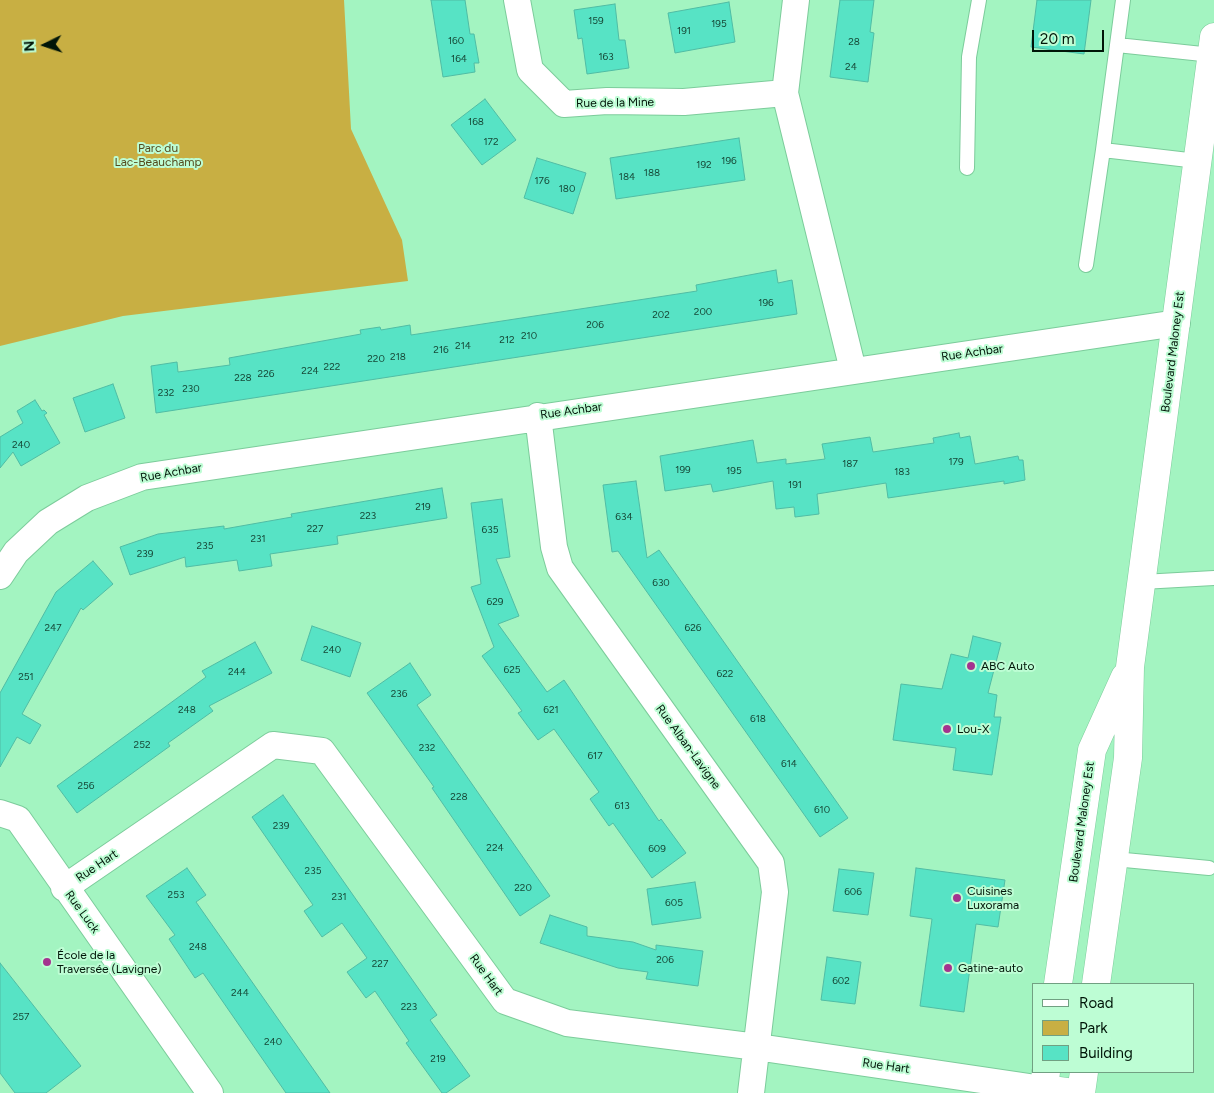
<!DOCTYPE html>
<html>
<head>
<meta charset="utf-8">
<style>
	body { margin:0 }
	#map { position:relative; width:1214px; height:1093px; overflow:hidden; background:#a3f4c1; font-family:Figtree,sans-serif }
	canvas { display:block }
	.legend { position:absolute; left:1032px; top:983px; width:162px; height:90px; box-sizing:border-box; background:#bdfdd4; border:1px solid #71a082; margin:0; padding:6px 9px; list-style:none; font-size:15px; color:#001508 }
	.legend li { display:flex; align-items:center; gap:10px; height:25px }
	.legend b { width:25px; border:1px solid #71a082 }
	.north { position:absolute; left:20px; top:20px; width:50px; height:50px; -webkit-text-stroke:4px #bdfdd4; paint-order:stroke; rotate:266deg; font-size:14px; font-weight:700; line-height:20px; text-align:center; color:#001508 }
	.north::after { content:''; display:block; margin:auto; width:18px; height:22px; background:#001508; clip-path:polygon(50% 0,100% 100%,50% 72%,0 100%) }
	.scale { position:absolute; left:1032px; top:30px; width:72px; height:22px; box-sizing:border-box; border:2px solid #001508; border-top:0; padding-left:6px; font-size:15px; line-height:18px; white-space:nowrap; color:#001508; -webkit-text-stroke:4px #bdfdd4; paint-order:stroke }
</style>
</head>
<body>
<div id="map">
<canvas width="1214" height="1093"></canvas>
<ul class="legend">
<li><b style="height:6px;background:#fff"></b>Road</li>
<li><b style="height:14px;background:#c8af43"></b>Park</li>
<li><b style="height:14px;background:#57e3c5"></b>Building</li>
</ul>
<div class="north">N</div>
<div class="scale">20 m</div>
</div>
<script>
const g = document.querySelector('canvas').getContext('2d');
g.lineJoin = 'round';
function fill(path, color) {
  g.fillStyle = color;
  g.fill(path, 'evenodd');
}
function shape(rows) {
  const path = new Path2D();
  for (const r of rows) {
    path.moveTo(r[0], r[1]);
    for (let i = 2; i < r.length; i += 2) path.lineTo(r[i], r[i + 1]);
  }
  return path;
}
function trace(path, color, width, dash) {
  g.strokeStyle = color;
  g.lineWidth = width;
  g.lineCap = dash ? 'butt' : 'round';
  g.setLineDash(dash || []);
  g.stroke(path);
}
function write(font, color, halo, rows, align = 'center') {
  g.font = font + ' Figtree,sans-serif';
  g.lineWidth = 4;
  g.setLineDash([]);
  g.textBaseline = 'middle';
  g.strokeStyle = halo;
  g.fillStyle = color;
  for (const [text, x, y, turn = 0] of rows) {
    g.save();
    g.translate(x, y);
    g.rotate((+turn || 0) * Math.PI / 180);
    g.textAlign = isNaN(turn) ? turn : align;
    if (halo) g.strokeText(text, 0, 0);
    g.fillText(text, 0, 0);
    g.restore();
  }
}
const green = shape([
	[0,0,344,0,351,129,402,240,408,281,123,316,0,346]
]);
const building = shape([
	[431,0,465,0,470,34,474,34,479,63,474,63,475,72,443,77,431,0],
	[840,0,874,0,870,32,874,33,868,82,830,77,840,0],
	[1037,0,1091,0,1084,54,1031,47,1037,0],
	[729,2,735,42,675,53,668,13,729,2],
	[615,4,619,40,625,40,629,68,587,74,582,38,578,39,574,10,615,4],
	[485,99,516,140,482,165,451,125,485,99],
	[739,138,745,180,616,199,610,158,739,138],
	[537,158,586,173,573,214,524,198,537,158],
	[776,270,778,283,792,280,797,314,156,413,151,366,177,362,178,372,230,365,229,358,361,334,360,330,380,327,381,330,410,325,411,335,697,291,696,285,776,270],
	[113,384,125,418,85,432,73,398,113,384],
	[35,400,42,411,44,410,47,413,44,415,60,443,21,466,13,452,0,468,0,437,23,423,17,411,35,400],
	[959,433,960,438,970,436,975,464,1018,456,1019,460,1023,460,1025,480,1004,484,1004,481,888,498,886,483,817,494,819,514,795,517,794,507,776,509,773,481,713,492,711,484,665,491,660,456,753,440,757,463,786,459,786,464,825,459,822,444,870,437,873,452,934,443,933,438,959,433],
	[636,481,647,558,659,550,848,818,820,837,618,551,612,552,603,485,636,481],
	[442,488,447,518,337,536,338,544,270,554,272,566,239,571,237,560,186,567,185,557,130,575,120,547,158,534,224,526,224,529,292,517,291,514,442,488],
	[502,499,510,557,496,559,519,616,498,624,547,692,564,680,659,821,661,819,686,853,652,878,613,823,609,826,590,799,599,792,554,729,538,740,518,713,522,711,482,656,494,647,471,587,481,584,471,503,502,499],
	[93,561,113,584,83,610,81,608,22,714,41,725,30,744,17,737,0,767,0,693,56,592,93,561],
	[312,626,361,643,350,677,301,660,312,626],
	[973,636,1001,643,988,693,997,695,994,717,1001,717,992,775,953,770,956,748,893,740,901,684,942,689,951,654,968,658,973,636],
	[255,642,272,673,209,706,213,711,168,743,170,746,77,813,57,786,206,677,202,671,255,642],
	[410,663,431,695,417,705,550,896,520,916,432,788,434,787,367,693,410,663],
	[283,795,437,1015,430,1020,470,1076,446,1093,442,1093,406,1043,409,1041,375,991,366,998,347,972,367,958,342,923,322,937,304,911,313,905,252,817,283,795],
	[187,868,206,895,196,902,330,1093,286,1093,203,973,195,978,169,939,175,935,146,896,187,868],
	[916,868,1005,880,998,927,976,924,964,1012,920,1006,932,919,910,916,916,868],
	[839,869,874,873,868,915,833,911,839,869],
	[695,882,701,918,652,925,647,889,695,882],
	[550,915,587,927,587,936,633,942,656,950,656,945,703,951,698,986,646,979,648,972,618,968,540,943,550,915],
	[827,957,861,962,855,1004,821,1000,827,957],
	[0,963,81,1066,46,1093,15,1093,0,1073,0,963]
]);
const service = shape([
	[1117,45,1212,55],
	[1103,150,1123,0],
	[967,168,969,57,979,0],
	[1086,265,1103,150,1197,161],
	[1142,582,1214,578],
	[1114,859,1209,868]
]);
const minor = shape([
	[517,0,530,70,564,104,607,101,684,102,785,93],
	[796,0,785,93,853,370],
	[538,416,554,547,560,568,771,863,775,892,751,1093],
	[0,576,16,552,48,522,87,498,142,477,1177,323],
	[0,813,18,819,210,1093],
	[64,888,273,745,322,751,505,1001,567,1023,757,1047,1043,1089]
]);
const tertiary = shape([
	[1043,1089,1074,1093]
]);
const primary = shape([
	[1058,984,1092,750,1125,677],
	[1096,984,1128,758,1130,667,1214,37],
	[1043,1093,1046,1072],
	[1081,1093,1084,1072]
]);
const markers = [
	[971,666,5,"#a4338f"],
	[947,729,5,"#a4338f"],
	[957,898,5,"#a4338f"],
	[47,962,5,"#a4338f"],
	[948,968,5,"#a4338f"]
];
const numberNames = [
	["159",596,21],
	["195",719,24],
	["191",684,31],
	["160",456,41],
	["28",854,42],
	["163",606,57],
	["164",459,59],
	["24",851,67],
	["168",476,122],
	["172",491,142],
	["196",729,161],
	["192",704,165],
	["188",652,173],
	["184",627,177],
	["176",542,181],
	["180",567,189],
	["196",766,303],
	["200",703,312],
	["202",661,315],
	["206",595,325],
	["210",529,336],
	["212",507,340],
	["214",463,346],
	["216",441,350],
	["218",398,357],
	["220",376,359],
	["222",332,367],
	["224",310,371],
	["226",266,374],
	["228",243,378],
	["230",191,389],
	["232",166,393],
	["240",21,445],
	["179",956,462],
	["187",850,464],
	["199",683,470],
	["195",734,471],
	["183",902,472],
	["191",795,485],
	["219",423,507],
	["223",368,516],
	["634",624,517],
	["227",315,529],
	["635",490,530],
	["231",258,539],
	["235",205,546],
	["239",145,554],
	["630",661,583],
	["629",495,602],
	["247",53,628],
	["626",693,628],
	["240",332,650],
	["625",512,670],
	["244",237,672],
	["622",725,674],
	["251",26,677],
	["236",399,694],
	["248",187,710],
	["621",551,710],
	["618",758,719],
	["252",142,745],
	["232",427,748],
	["617",595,756],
	["614",789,764],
	["256",86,786],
	["228",459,797],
	["613",622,806],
	["610",822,810],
	["239",281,826],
	["224",495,848],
	["609",657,849],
	["235",313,871],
	["220",523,888],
	["606",853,892],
	["253",176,895],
	["231",339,897],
	["605",674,903],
	["248",198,947],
	["206",665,960],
	["227",380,964],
	["602",841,981],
	["244",240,993],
	["223",409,1007],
	["257",21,1017],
	["240",273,1042],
	["219",438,1059]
];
const streetNames = [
	["Rue de la Mine",615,103,-1],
	["Boulevard Maloney Est",1173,352,-83],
	["Rue Achbar",972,353,-8],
	["Rue Achbar",571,411,-8],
	["Rue Achbar",171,473,-10],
	["Rue Alban-Lavigne",688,747,54],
	["Boulevard Maloney Est",1082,822,-82],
	["Rue Hart",97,866,-34],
	["Rue Luck",82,912,54],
	["Rue Hart",486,975,54],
	["Rue Hart",886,1066,8]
];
const parkNames = [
	["Parc du",158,148],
	["Lac-Beauchamp",158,162]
];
const poiNames = [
	["ABC Auto",981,666],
	["Lou-X",957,729],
	["Cuisines",967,891],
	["Luxorama",967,905],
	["École de la",57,955],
	["Traversée (Lavigne)",57,969],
	["Gatine-auto",958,968]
];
fill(green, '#c8af43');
fill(building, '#57e3c5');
trace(building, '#50bca4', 1);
trace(service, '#7ccc9b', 16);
trace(minor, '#7ccc9b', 28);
trace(tertiary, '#7ccc9b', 29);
trace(primary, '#7ccc9b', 29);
trace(service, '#fff', 14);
trace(minor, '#fff', 26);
trace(tertiary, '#fff', 28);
trace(primary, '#fff', 28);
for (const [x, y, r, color] of markers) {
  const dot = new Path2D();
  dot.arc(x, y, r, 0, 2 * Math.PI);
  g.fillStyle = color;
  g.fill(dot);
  trace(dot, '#bdfdd4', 2);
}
write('10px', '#164837', null, numberNames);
write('12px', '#001508', '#bdfdd4', streetNames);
write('12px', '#554b1f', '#bdfdd4', parkNames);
write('12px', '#001508', '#bdfdd4', poiNames, 'left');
</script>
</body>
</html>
